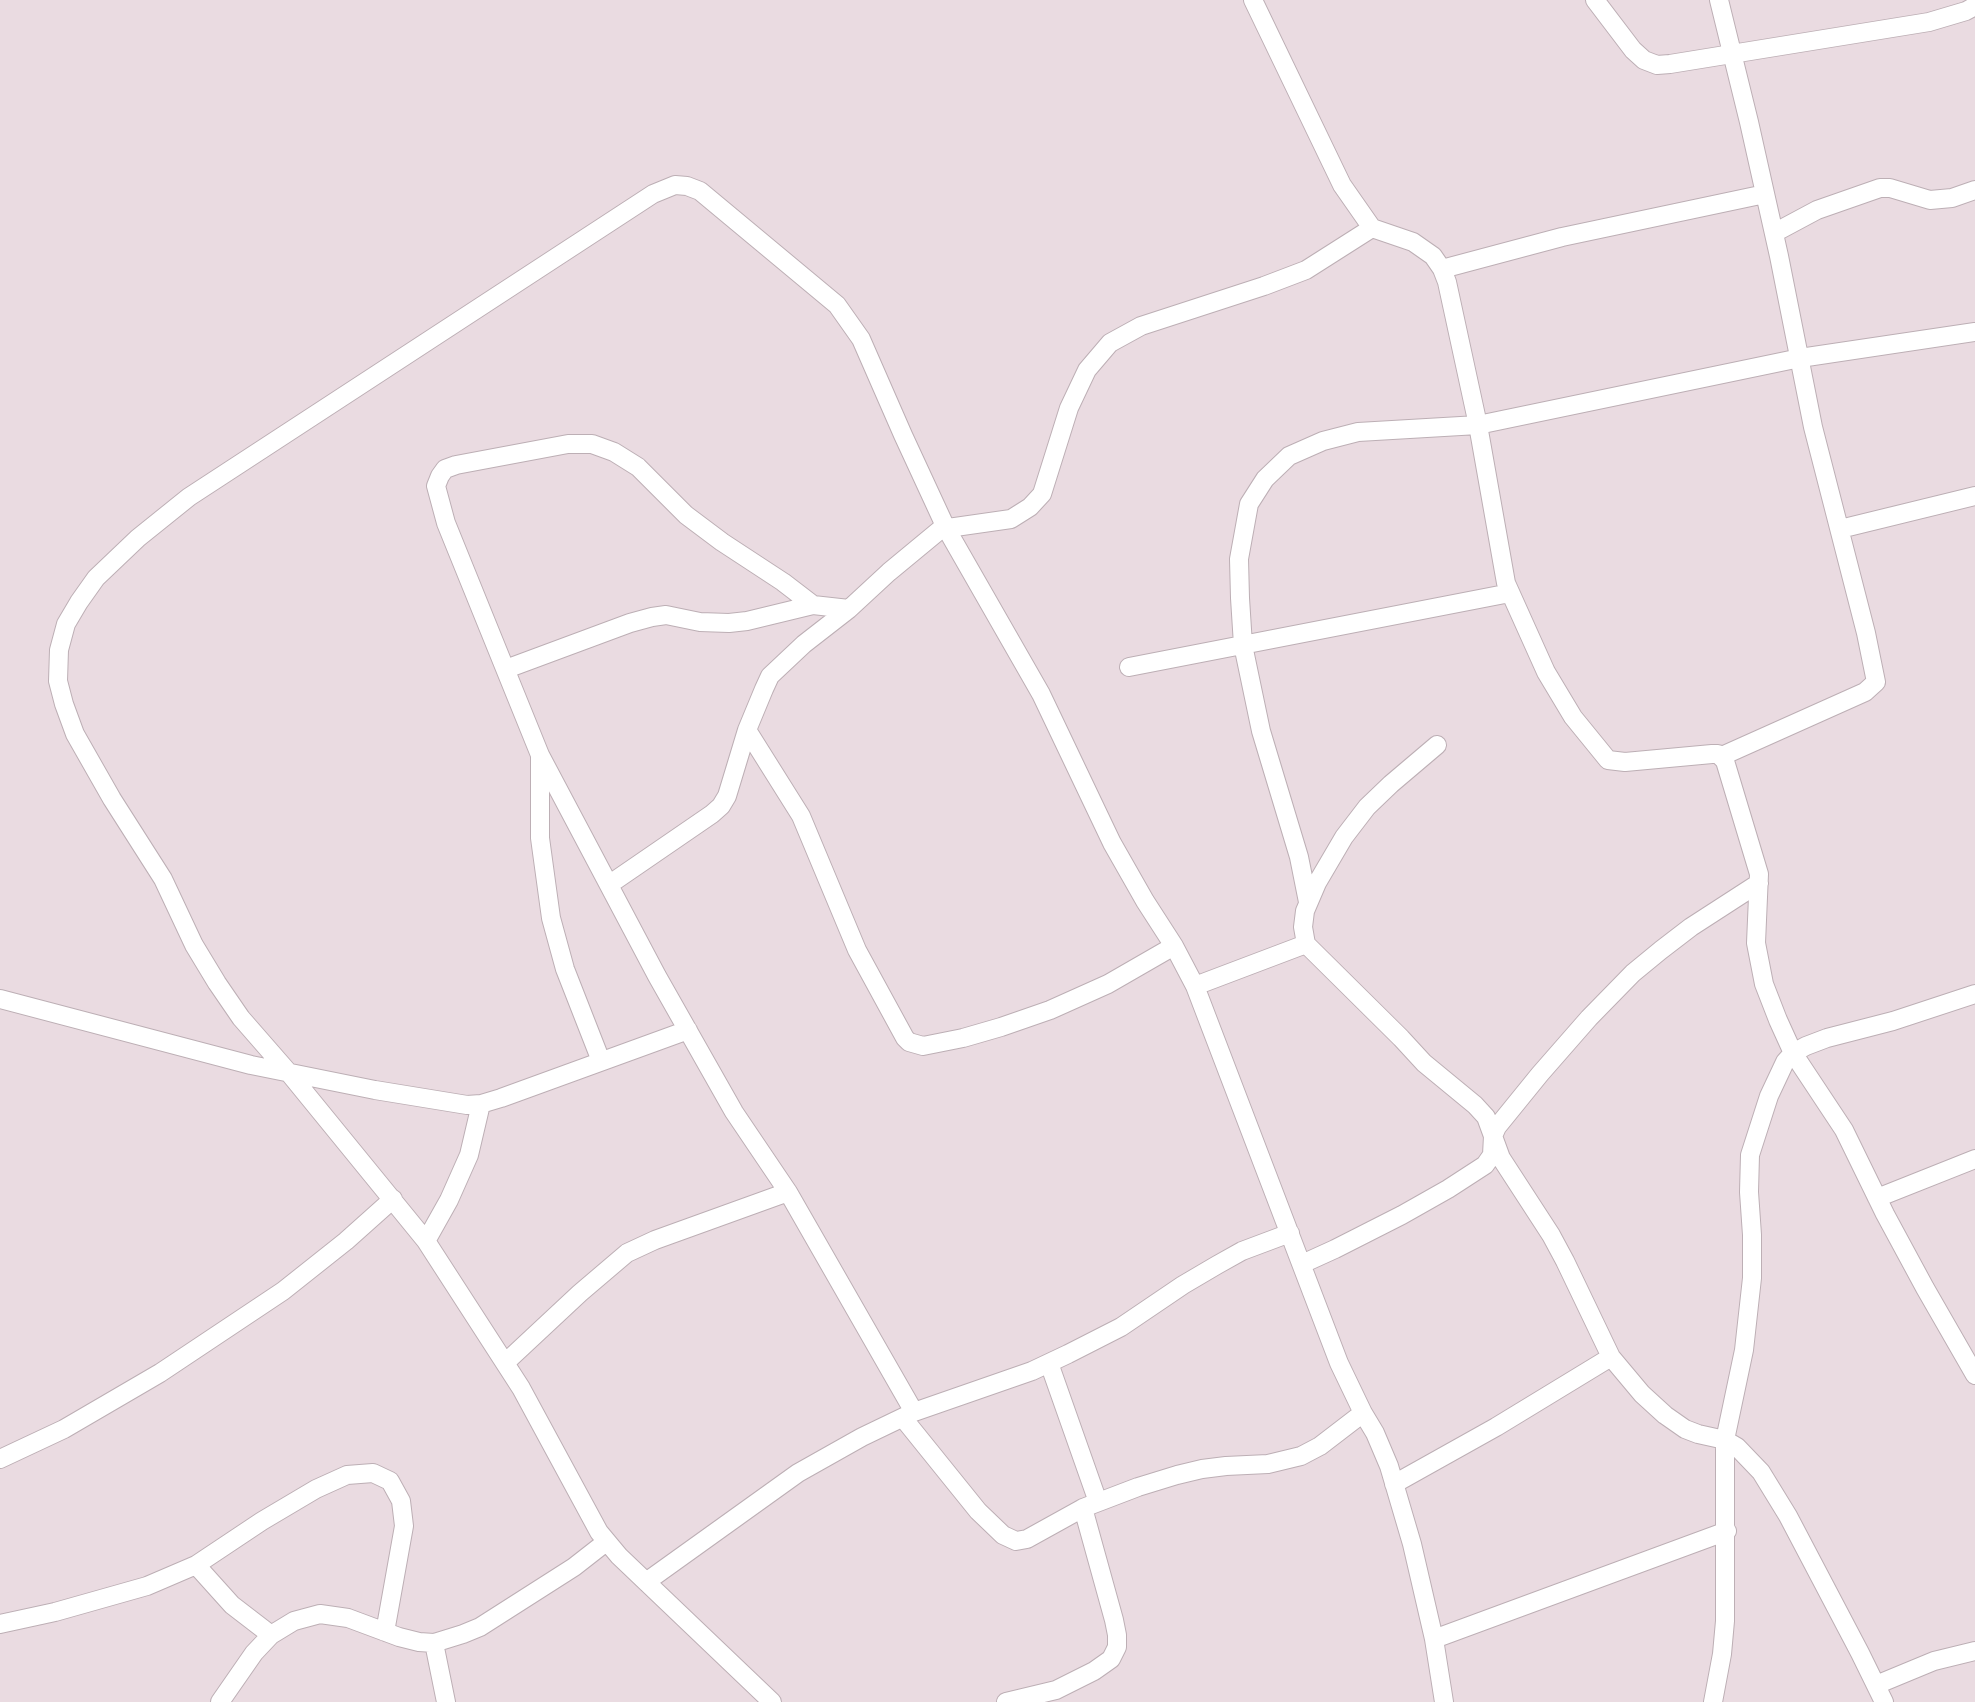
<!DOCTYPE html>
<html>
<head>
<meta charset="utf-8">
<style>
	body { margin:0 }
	canvas { display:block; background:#eadbe1 }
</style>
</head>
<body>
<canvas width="1975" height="1702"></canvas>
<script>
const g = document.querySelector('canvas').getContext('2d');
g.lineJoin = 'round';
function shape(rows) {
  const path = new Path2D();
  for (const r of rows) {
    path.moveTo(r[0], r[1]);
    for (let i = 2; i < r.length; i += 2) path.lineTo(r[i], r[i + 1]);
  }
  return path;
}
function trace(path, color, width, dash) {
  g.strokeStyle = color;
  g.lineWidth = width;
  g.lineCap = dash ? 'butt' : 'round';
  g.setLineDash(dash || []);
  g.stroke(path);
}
const minor = shape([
	[1253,0,1342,185,1372,228,1413,242,1433,256,1442,269,1447,282,1478,425,1506,583,1546,672,1573,717,1608,760,1625,762,1712,754,1718,754,1725,761,1759,874,1756,943,1764,984,1778,1020,1793,1053,1844,1130,1885,1214,1925,1288,1975,1375],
	[1595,0,1633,50,1644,60,1657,65,1670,64,1929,22,1966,11,1975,6],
	[1719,0,1749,122,1779,256,1813,427,1866,633,1876,682,1865,692,1722,756],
	[1774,233,1817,210,1880,188,1890,188,1930,200,1952,198,1975,190],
	[1442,269,1562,237,1765,194],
	[1840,529,1975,496],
	[813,605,783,582,722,542,686,515,638,467,614,452,592,444,568,444,456,465,445,469,440,476,436,486,446,523,540,755,657,976,734,1112,788,1192,914,1412],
	[1129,667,1510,593],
	[506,669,630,623,652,617,666,615,700,622,729,623,747,621,813,605,849,609],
	[747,730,801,816,857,950,905,1038,909,1042,923,1046,963,1038,1001,1027,1050,1010,1108,984,1174,946],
	[1437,745,1391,784,1367,807,1344,837,1317,883,1305,911,1303,927,1306,944,1401,1038,1424,1063,1475,1105,1486,1117,1501,1158,1551,1235,1565,1261,1611,1357,1642,1394,1665,1415,1685,1429,1698,1434,1725,1440,1737,1447,1761,1472,1788,1516,1860,1653,1884,1702],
	[540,756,540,838,551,918,565,969,601,1061],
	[610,884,712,814,721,806,727,796,747,730,764,689,770,676,804,644,849,609,889,572,941,529,1011,519,1030,507,1042,494,1069,408,1087,370,1110,343,1141,326,1264,286,1306,270,1372,228],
	[1308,902,1299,857,1261,731,1243,645,1240,598,1239,559,1249,504,1265,479,1289,456,1323,441,1358,432,1478,425,1800,358,1975,332],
	[1195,986,1306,944],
	[0,999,251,1065,375,1090,467,1105,481,1104,501,1098,688,1030],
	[1877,1198,1975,1159],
	[426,1241,449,1200,469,1155,481,1104],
	[1302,1264,1335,1249,1402,1215,1448,1189,1485,1165,1492,1155,1493,1136,1497,1127,1540,1074,1589,1018,1633,973,1661,950,1691,927,1759,883],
	[505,1363,580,1293,627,1253,655,1240,788,1192],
	[1049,1363,1098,1502],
	[903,1418,978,1511,1003,1535,1016,1541,1027,1539,1083,1508,1138,1487,1177,1475,1202,1469,1226,1466,1268,1464,1301,1456,1320,1446,1363,1413],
	[0,1459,64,1429,160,1373,283,1291,346,1241,393,1199],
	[1394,1484,1496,1427,1611,1357],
	[196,1565,232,1605,271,1635],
	[646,1582,798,1473,862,1437,914,1412,1032,1371,1068,1354,1121,1327,1183,1285,1217,1265,1242,1251,1290,1233],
	[0,1624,55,1612,147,1586,196,1565,262,1521,316,1489,347,1475,373,1473,390,1481,401,1501,404,1526,385,1632],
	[1434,1639,1727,1531],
	[434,1643,446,1702],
	[1876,1685,1934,1661,1975,1651],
	[220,1702,254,1653,271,1635,294,1621,320,1614,348,1618,399,1637,419,1642,434,1643,463,1634,480,1627,574,1567,606,1542],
	[772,1702,619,1556,599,1532,521,1388,426,1241,289,1073,241,1018,217,983,194,945,163,879,112,799,75,734,64,704,58,681,59,650,66,624,79,602,96,578,138,538,189,497,653,194,675,185,687,186,700,191,837,305,861,339,903,435,946,528,1041,694,1112,843,1145,901,1174,946,1195,986,1339,1363,1363,1413,1375,1433,1389,1466,1412,1544,1434,1639,1444,1702],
	[1006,1702,1056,1690,1094,1671,1111,1659,1117,1647,1117,1635,1114,1620,1083,1508],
	[1713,1702,1722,1654,1725,1621,1725,1440,1744,1350,1752,1278,1752,1235,1749,1192,1750,1155,1769,1096,1785,1062,1793,1053,1806,1046,1827,1038,1893,1021,1975,994]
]);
trace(minor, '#bdafb5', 20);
trace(minor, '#fff', 18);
</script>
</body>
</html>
